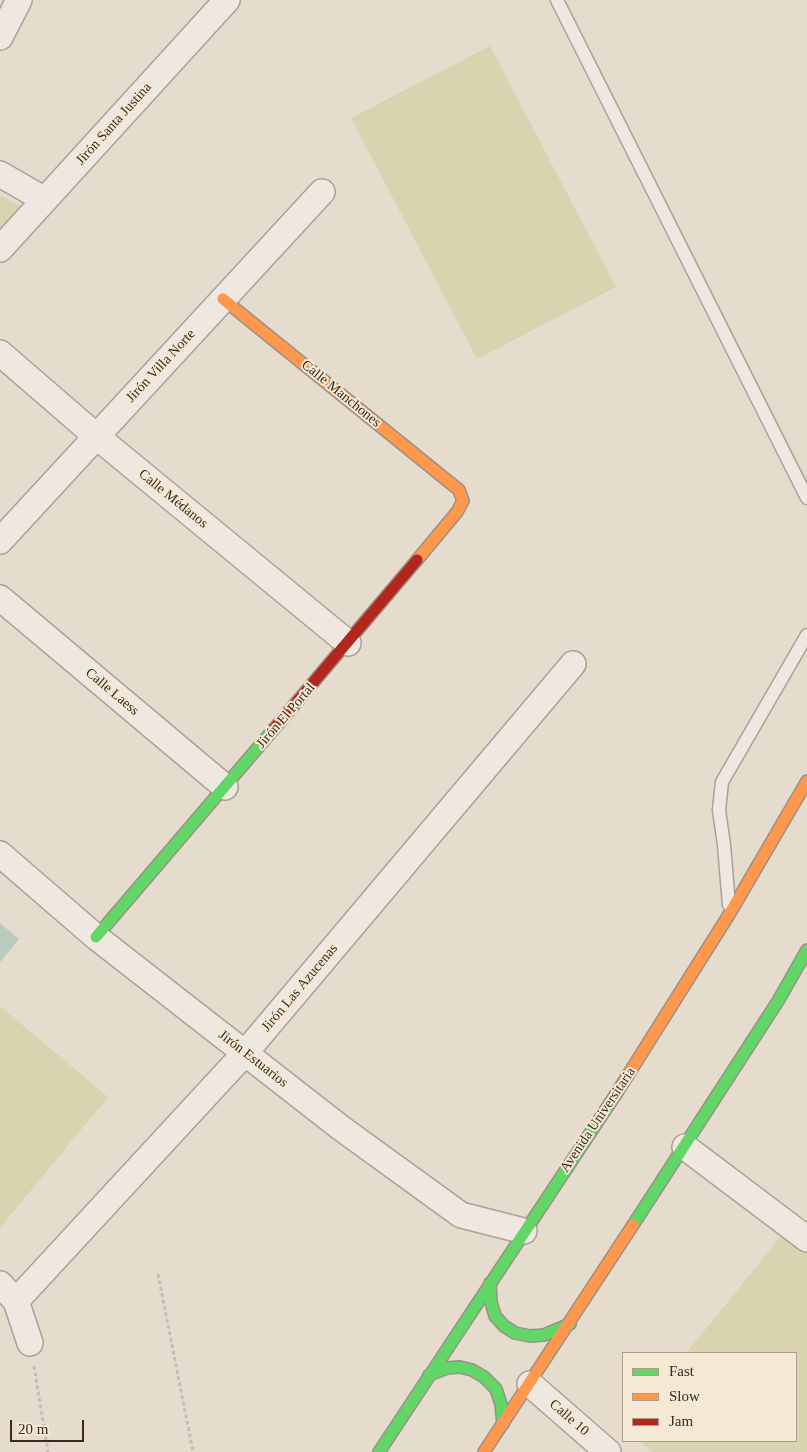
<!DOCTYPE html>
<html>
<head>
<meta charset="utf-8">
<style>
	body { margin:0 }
	#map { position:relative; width:807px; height:1452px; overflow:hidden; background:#e5dcce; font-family:"Times New Roman",serif }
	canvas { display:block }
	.legend { position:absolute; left:622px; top:1352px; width:175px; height:90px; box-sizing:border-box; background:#f6e9d4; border:1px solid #ab9c8b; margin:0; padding:6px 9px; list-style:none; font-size:15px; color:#3a291e }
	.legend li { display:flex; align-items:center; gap:10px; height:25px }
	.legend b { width:25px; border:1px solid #ab9c8b }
	.scale { position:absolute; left:10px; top:1420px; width:74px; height:22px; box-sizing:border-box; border:2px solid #3a291e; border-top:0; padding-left:6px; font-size:15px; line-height:18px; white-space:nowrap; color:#3a291e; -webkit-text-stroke:4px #f6e9d4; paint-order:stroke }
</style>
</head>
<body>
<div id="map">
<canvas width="807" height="1452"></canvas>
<ul class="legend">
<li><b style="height:6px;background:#63d668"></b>Fast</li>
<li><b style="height:6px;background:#ff974d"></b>Slow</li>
<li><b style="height:6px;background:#b3261e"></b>Jam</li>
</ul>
<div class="scale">20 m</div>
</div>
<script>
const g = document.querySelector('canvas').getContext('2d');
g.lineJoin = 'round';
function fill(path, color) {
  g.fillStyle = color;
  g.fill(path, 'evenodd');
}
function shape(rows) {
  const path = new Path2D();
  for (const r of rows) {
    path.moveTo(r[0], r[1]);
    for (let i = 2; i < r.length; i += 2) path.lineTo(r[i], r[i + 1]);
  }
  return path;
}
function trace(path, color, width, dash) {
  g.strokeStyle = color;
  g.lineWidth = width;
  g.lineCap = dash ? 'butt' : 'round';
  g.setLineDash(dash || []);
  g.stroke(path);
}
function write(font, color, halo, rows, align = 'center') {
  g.font = font + ' "Times New Roman",serif';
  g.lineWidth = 4;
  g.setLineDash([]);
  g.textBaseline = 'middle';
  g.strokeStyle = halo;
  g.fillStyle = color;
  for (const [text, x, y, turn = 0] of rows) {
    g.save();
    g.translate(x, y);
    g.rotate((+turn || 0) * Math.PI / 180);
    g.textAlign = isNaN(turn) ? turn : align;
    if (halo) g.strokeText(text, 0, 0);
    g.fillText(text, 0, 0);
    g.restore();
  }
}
const green = shape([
	[490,46,616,287,477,359,351,118],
	[0,195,22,207,0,231],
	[0,1006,108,1097,0,1228],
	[787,1229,807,1245,807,1452,653,1452,639,1441,796,1441,796,1353,686,1353]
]);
const water = shape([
	[0,923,19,939,0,962]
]);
const path = shape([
	[158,1274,193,1452],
	[34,1366,48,1452]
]);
const lane = shape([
	[557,0,807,498],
	[729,905,724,845,719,810,722,782,807,635]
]);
const street = shape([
	[0,37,19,0],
	[0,174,45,200],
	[0,249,227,0],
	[0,353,96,436,348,643],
	[0,541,322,192],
	[0,598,225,787],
	[0,854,96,937,341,1128,461,1215,524,1231],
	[685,1147,807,1239],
	[0,1284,16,1301,30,1343],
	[16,1301,245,1053,573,664],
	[530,1384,608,1452]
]);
const fast = shape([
	[96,937,273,730],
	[633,1225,778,1001,807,950],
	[490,1283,491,1302,495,1316,504,1326,515,1333,530,1336,544,1335,570,1324],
	[429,1375,447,1368,460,1367,472,1370,484,1377,496,1389,501,1404,503,1424],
	[379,1452,616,1094]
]);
const slow = shape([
	[223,299,459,490,463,501,457,512,417,560],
	[616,1094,730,913,807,781],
	[484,1452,633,1225]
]);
const jam = shape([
	[273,730,417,560]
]);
const streetNames = [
	["Jirón Santa Justina",114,124,-48],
	["Jirón Villa Norte",161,366,-47],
	["Calle Manchones",341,394,39],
	["Calle Médanos",173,499,39],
	["Calle Laess",112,692,40],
	["Jirón El Portal",286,716,-49],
	["Jirón Las Azucenas",300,988,-50],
	["Jirón Estuarios",253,1059,38],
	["Avenida Universitaria",598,1120,-56],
	["Calle 10",569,1418,41]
];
fill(green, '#d8d4b0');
fill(water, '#b9cabe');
trace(lane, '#aaa197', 15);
trace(street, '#aaa197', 28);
trace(fast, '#9a9186', 14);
trace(slow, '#9a9186', 14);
trace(jam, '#9a9186', 14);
trace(path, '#c6bfb7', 3, [4, 2.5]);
trace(lane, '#eee8e0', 12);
trace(street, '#eee8e0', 25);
trace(fast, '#63d668', 11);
trace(slow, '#ff974d', 11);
trace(jam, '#b3261e', 11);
write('14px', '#3a291e', '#f6e9d4', streetNames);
</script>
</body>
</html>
